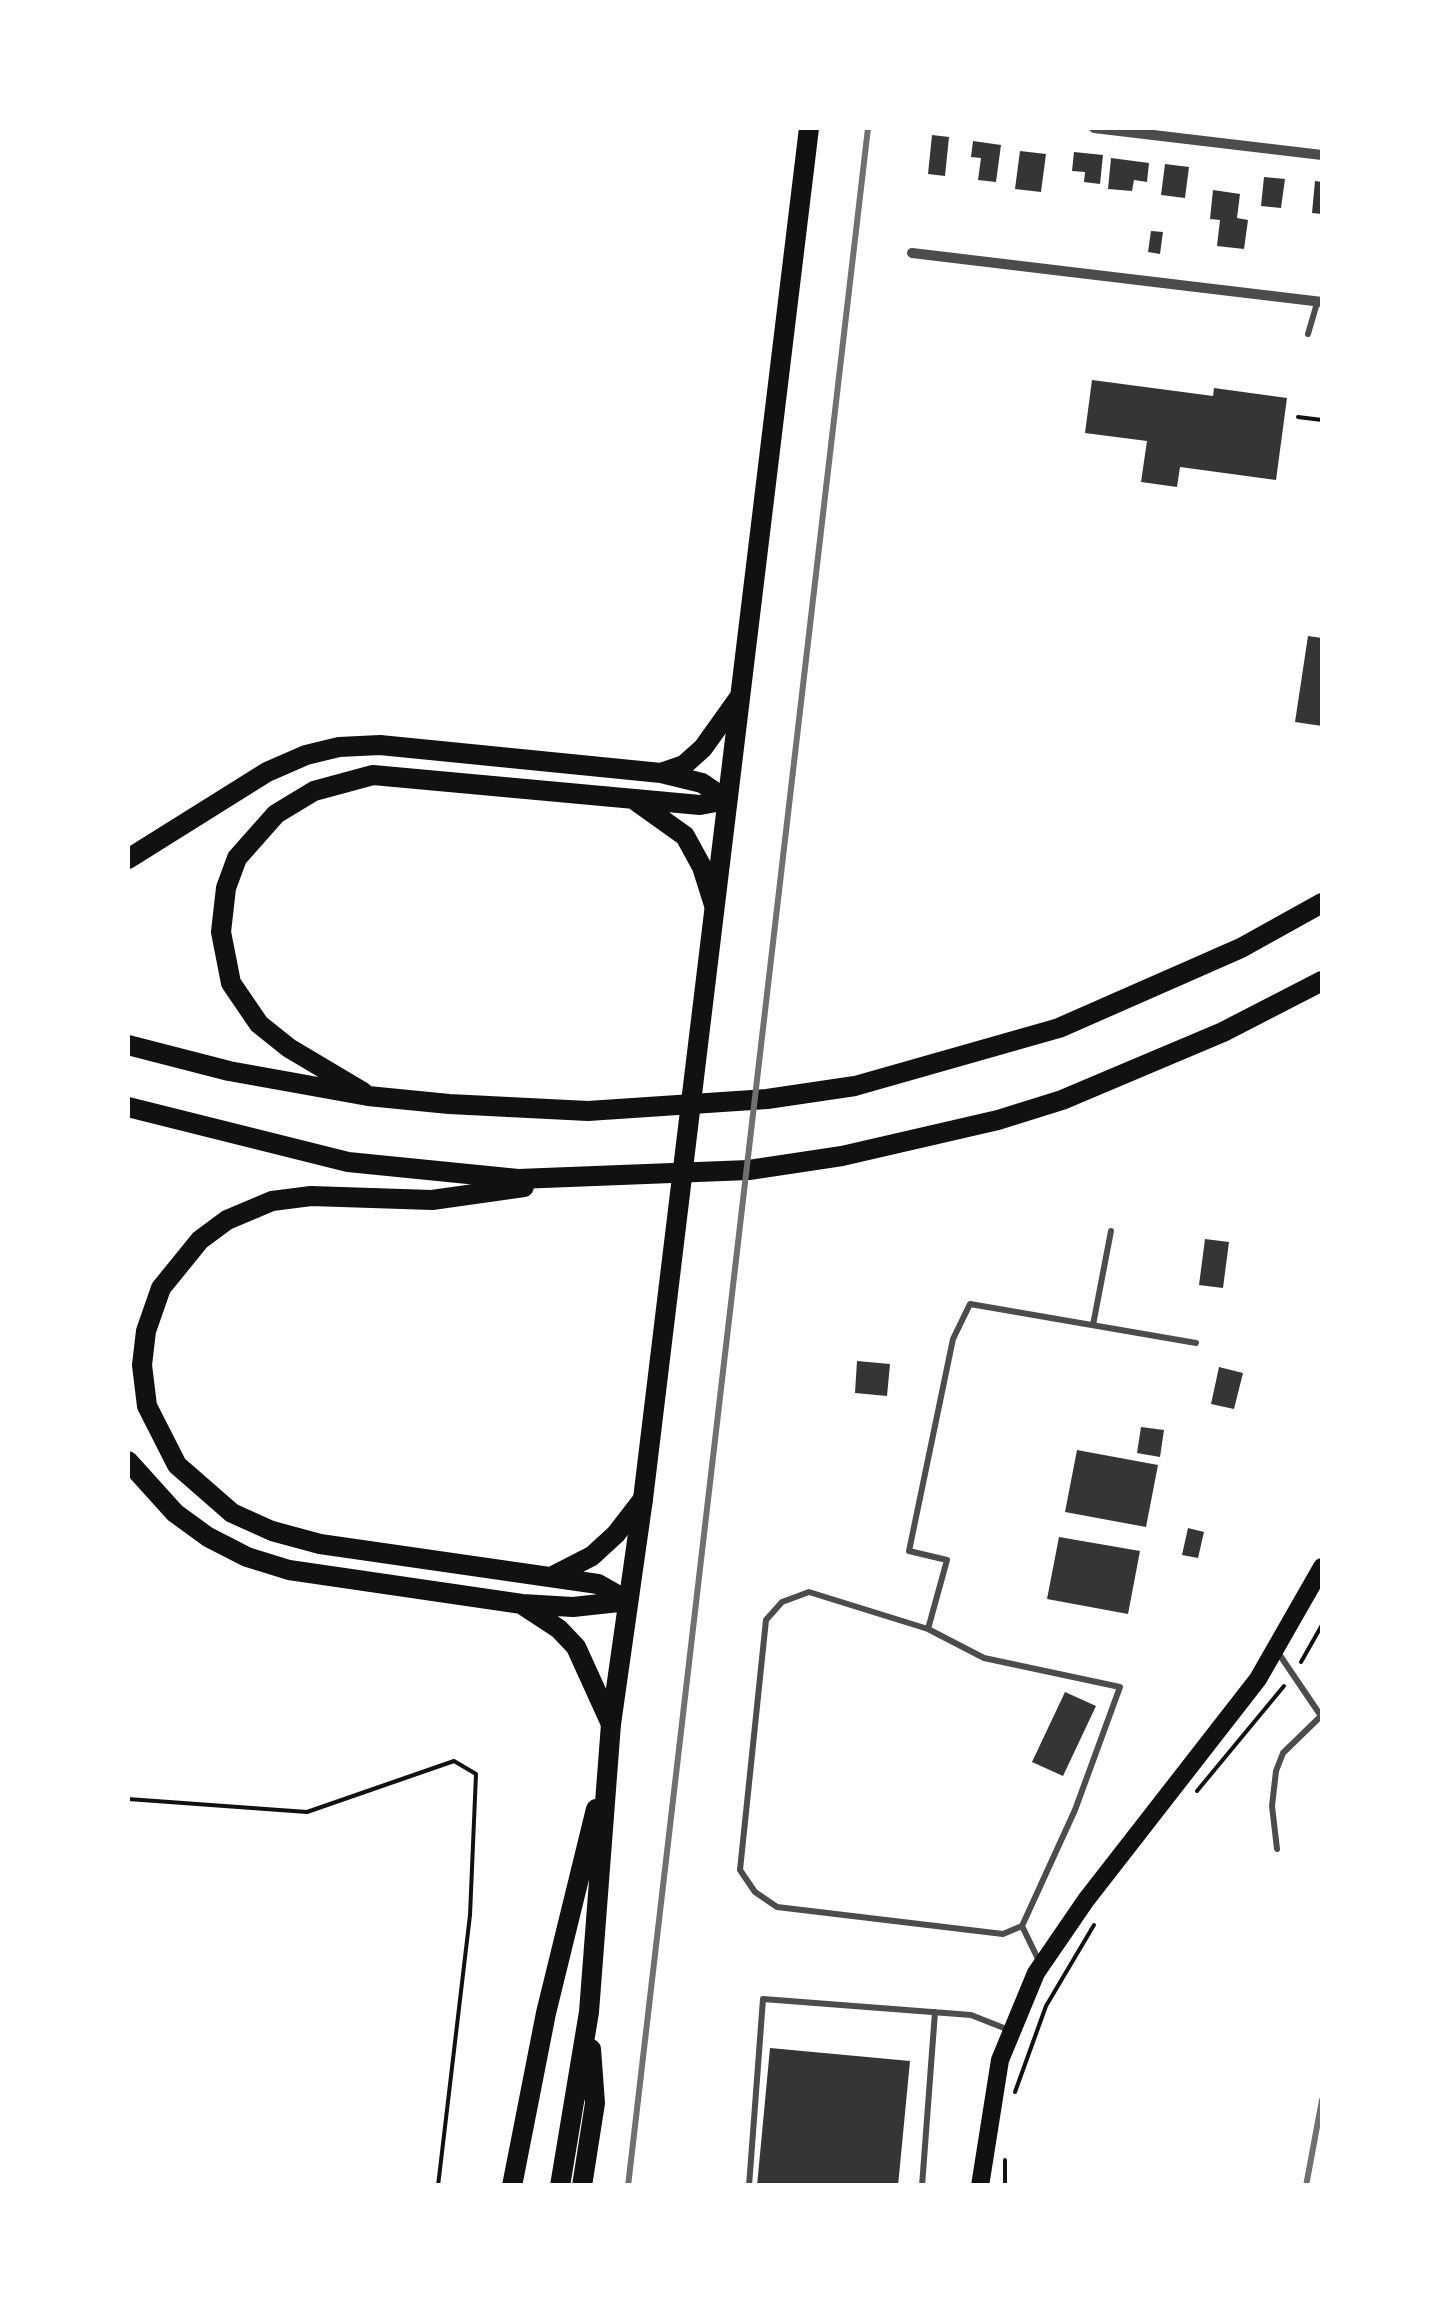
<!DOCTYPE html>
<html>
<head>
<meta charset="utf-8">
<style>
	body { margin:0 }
	#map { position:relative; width:1450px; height:2313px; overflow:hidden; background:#fff; font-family:"Fira Sans",sans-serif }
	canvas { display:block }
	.frame { position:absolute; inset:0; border:130px solid #fff; pointer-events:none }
</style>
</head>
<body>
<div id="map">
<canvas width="1450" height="2313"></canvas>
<div class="frame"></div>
</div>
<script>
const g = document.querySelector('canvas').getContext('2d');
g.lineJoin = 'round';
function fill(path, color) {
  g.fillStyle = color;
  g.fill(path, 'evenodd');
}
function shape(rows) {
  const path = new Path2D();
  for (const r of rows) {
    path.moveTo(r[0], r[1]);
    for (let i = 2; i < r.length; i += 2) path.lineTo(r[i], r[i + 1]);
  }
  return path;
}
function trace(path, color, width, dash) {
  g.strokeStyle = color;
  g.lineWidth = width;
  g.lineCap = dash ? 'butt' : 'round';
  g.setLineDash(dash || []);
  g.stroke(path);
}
const building = shape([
	[932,135,949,137,945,176,928,174],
	[973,141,1001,145,996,182,978,180,981,158,971,157],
	[1020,151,1046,154,1041,192,1015,189],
	[1074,152,1103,155,1100,184,1084,182,1085,172,1072,171],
	[1111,158,1149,163,1147,182,1134,180,1132,191,1108,189],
	[1165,164,1189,167,1185,198,1161,195],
	[1264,177,1285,179,1281,208,1261,206],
	[1315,181,1322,182,1322,214,1312,213],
	[1213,190,1240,194,1237,218,1248,220,1244,249,1217,246,1220,220,1210,219],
	[1151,231,1163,232,1160,254,1148,252],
	[1092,380,1213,396,1214,388,1287,398,1276,480,1180,467,1177,487,1141,482,1147,441,1085,433],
	[1308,636,1322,638,1322,726,1295,722],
	[1205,1239,1229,1242,1223,1288,1199,1285],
	[857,1361,890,1364,887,1396,855,1393],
	[1219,1367,1243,1373,1234,1409,1211,1404],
	[1141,1427,1164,1430,1160,1457,1137,1453],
	[1077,1450,1158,1465,1146,1527,1065,1512],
	[1188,1528,1204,1532,1198,1558,1182,1555],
	[1059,1537,1140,1551,1128,1614,1047,1599],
	[1065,1692,1096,1706,1063,1776,1032,1762],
	[770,2048,910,2061,898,2186,757,2186]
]);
const path = shape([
	[1298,417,1322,420],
	[1301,1662,1322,1625],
	[1197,1791,1284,1686],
	[128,1799,307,1812,454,1761,476,1774,470,1915,438,2186],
	[1015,2092,1046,2006,1094,1925],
	[1005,2160,1005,2186]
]);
const service = shape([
	[1308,334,1317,303],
	[1093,1325,1111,1231],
	[928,1629,809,1592,782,1602,766,1620,740,1870,755,1892,777,1907,1003,1934,1022,1926,1075,1810,1120,1687,984,1658,928,1629,947,1560,909,1551,953,1339,970,1304,1196,1343],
	[1277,1849,1272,1806,1276,1771,1283,1753,1321,1716,1277,1651],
	[1022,1926,1039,1961],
	[749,2186,763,1999,971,2015,1009,2030],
	[922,2186,935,2012]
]);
const minor = shape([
	[1094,128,1322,155],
	[912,253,1322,302]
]);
const secondary = shape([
	[980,2186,1000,2060,1036,1973,1086,1900,1258,1679,1322,1567]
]);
const primary = shape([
	[512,2186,546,2013,596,1809],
	[560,2186,589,2012,611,1724,643,1499,809,128],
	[582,2186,595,2103,591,2049]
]);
const trunk = shape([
	[661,773,684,765,703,748,738,699],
	[636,801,685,836,702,867,714,905],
	[128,859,267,772,306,755,339,747,380,745,661,773,702,783,727,800],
	[128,1045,229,1071,368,1096,449,1104,588,1111,767,1099,855,1086,1059,1028,1241,948,1322,903],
	[363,1092,289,1048,259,1024,231,983,221,932,226,888,237,858,276,814,314,791,373,775,700,805,727,800],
	[128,1107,348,1162,518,1179,749,1170,842,1156,998,1120,1062,1100,1223,1032,1322,981],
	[524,1187,432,1200,311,1196,272,1201,227,1220,200,1240,161,1288,146,1331,142,1365,147,1406,177,1465,232,1513,272,1531,320,1544,598,1584,628,1601],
	[128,1461,175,1513,208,1537,247,1557,289,1570,522,1604,573,1607,628,1601],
	[555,1575,592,1556,616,1534,643,1499],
	[524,1606,559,1629,576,1647,611,1724]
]);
const rail = shape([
	[628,2186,868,128],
	[1306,2186,1322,2100]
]);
fill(building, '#353535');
trace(path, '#111', 4);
trace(service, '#4c4c4c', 6);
trace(minor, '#4c4c4c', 10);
trace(secondary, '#111', 18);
trace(primary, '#111', 20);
trace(trunk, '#111', 20);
trace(rail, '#707070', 6);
</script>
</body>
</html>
